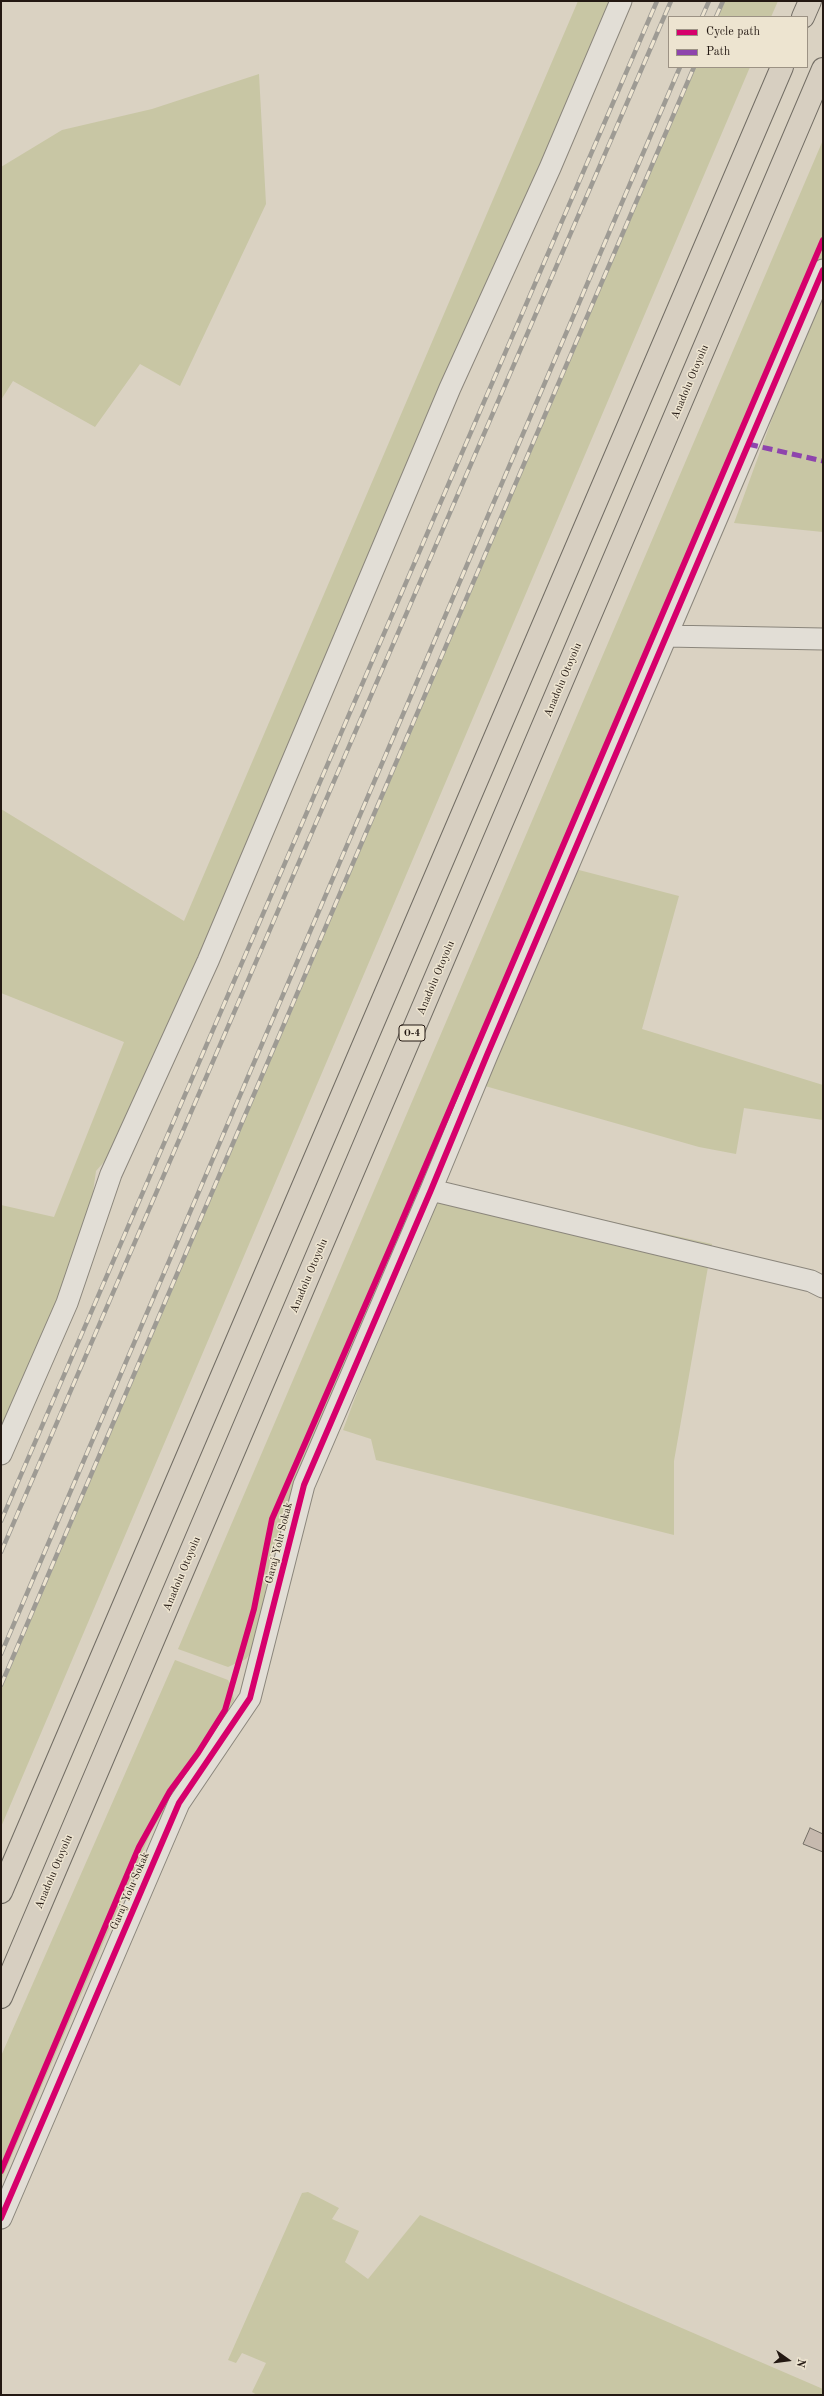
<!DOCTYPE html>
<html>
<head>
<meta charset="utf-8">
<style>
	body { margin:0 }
	#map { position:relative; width:824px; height:2396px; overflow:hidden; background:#dad2c2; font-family:"Old Standard TT",serif }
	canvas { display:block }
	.frame { position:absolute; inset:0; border:2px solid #231812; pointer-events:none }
	.legend { position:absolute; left:668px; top:16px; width:140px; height:52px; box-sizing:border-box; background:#ede4d0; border:1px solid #9c9284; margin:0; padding:5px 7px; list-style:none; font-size:12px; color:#231812 }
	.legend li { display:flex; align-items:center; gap:8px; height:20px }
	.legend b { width:20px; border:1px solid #9c9284 }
	.north { position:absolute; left:768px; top:2340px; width:40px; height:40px; -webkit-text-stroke:3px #ede4d0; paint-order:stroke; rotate:104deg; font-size:11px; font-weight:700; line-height:16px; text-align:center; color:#231812 }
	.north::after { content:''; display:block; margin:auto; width:14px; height:18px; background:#231812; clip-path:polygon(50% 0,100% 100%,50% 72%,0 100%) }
</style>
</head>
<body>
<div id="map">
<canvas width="824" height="2396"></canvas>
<div class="frame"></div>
<ul class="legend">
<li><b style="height:5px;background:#d6006c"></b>Cycle path</li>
<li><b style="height:5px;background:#8e44ad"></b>Path</li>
</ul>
<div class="north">N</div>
</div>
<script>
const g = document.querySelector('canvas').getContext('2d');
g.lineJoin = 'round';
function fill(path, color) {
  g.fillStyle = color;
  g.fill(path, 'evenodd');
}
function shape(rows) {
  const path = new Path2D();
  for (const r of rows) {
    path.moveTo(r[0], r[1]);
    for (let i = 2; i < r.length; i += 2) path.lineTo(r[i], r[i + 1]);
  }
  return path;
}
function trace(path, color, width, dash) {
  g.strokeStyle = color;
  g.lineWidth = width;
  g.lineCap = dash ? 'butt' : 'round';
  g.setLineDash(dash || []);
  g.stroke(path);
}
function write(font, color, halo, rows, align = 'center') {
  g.font = font + ' "Old Standard TT",serif';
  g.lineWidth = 3;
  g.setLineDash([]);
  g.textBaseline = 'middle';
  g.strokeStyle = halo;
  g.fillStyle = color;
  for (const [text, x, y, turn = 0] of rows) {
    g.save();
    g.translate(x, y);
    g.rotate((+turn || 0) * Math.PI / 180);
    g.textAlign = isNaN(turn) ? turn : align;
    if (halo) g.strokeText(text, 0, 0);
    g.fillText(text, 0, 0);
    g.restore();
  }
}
const green = shape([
	[578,1,613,1,159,1052,111,1154,96,1171,86,1241,1,1447,1,1205,54,1217,124,1042,1,993,1,809,184,921],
	[722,1,778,1,771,17,715,17],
	[693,67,750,67,1,1827,1,1689],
	[259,74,266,204,180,386,140,364,95,427,13,381,1,400,1,167,62,130,152,109],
	[823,140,823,258,271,1554,257,1644,246,1659,228,1667,178,1649],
	[823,298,823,532,734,523,780,397],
	[575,869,679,896,642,1029,823,1085,823,1120,744,1108,736,1154,699,1147,485,1086],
	[451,1186,712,1244,674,1461,674,1535,376,1460,371,1439,343,1430,407,1259,434,1205],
	[175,1660,228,1680,231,1685,234,1700,151,1832,1,2181,1,2056],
	[308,2192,339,2208,332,2219,359,2231,345,2262,368,2279,420,2215,823,2389,823,2395,257,2395,252,2392,266,2363,242,2353,236,2363,228,2360,302,2193]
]);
const building = shape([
	[810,1828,823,1834,823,1852,803,1844,810,1828]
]);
const street = shape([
	[666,636,823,639],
	[431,1190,811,1281,823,1287],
	[1,1454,67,1303,111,1174,208,961,450,388,550,168,621,1],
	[1,2218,179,1803,250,1698,304,1485,431,1190,487,1055,823,270]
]);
const highway = shape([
	[803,17,810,1],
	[1,1892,782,67],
	[1,1997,823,69]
]);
const rail = shape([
	[702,17,709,1],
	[716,17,723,1],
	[1,1521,657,1],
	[1,1552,671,1],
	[1,1654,680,67],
	[1,1685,694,67]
]);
const quiet = shape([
	[748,444,823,461]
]);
const cycleway = shape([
	[1,2171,139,1847,170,1791,198,1753,225,1710,254,1609,272,1519,395,1237,823,240],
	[1,2218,179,1803,250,1698,304,1485,431,1190,487,1055,823,270]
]);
const shields = [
	[412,1033,26]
];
const shieldNames = [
	["O-4",412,1033]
];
const streetNames = [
	["Anadolu Otoyolu",690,382,-67],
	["Anadolu Otoyolu",563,680,-67],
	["Anadolu Otoyolu",436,978,-67],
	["Anadolu Otoyolu",309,1276,-67],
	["Garaj Yolu Sokak",279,1543,-76],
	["Anadolu Otoyolu",182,1574,-67],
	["Anadolu Otoyolu",54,1872,-67],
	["Garaj Yolu Sokak",130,1891,-67]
];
fill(green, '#c8c6a4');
fill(building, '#c6b9ae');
trace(building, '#726d64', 1);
trace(street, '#8b867c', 23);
trace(highway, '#726d64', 24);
trace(street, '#e2ded6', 21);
trace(highway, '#d7cfc1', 22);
trace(rail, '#9e9b94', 4.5);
trace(rail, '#ede4d0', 3, [9]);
trace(quiet, '#8e44ad', 5, [10, 5]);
trace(cycleway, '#d6006c', 6);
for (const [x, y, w] of shields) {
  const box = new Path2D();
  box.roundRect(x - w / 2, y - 8, w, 16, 3);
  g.fillStyle = '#ede4d0';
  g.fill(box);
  trace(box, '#231812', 1);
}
write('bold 10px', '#231812', null, shieldNames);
write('11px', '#231812', '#ede4d0', streetNames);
</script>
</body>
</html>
